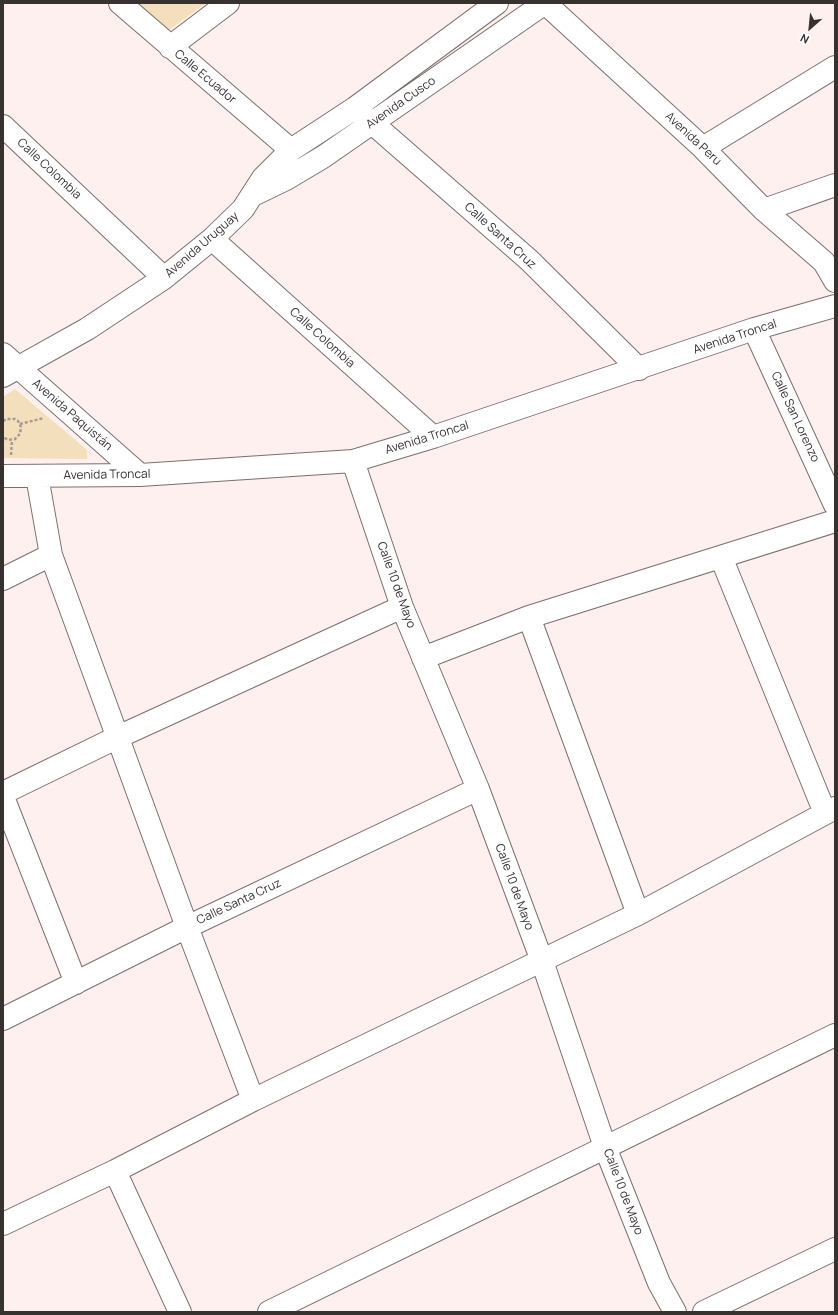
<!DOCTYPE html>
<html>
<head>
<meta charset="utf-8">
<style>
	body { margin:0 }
	#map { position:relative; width:838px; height:1315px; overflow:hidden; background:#fef0ee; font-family:Manrope,sans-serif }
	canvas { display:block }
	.frame { position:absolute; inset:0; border:4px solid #373130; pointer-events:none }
	.north { position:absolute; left:790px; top:8px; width:40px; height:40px; -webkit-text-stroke:3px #fff; paint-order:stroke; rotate:207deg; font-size:11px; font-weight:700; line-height:16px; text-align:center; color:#373130 }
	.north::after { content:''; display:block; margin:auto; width:14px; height:18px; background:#373130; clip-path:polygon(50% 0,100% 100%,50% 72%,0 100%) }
</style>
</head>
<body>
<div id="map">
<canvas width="838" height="1315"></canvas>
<div class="frame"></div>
<div class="north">N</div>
</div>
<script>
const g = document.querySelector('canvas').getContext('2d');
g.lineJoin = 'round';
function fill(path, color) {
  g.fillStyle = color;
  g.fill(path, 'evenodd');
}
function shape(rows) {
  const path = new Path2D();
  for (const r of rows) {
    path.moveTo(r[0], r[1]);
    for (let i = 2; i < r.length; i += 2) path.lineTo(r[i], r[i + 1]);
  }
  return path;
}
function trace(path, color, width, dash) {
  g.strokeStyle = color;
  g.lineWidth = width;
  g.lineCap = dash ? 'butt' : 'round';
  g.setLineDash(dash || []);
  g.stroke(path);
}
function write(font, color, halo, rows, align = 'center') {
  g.font = font + ' Manrope,sans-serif';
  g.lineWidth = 3.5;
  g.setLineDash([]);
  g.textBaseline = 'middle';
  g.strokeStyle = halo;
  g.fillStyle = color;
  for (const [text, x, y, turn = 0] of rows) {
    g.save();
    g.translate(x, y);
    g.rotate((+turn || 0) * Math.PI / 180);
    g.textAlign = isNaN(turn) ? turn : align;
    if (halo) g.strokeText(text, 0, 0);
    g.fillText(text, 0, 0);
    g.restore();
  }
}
const green = shape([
	[131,3,206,3,165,33],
	[15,389,87,450,87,459,3,458,3,397]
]);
const path = shape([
	[3,421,7,419,15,419,18,421,21,427,20,434,15,439,8,440,3,437],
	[20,424,44,418],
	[11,455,12,440]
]);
const minor = shape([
	[120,3,291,150],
	[545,3,703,148,764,210,824,262,835,281],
	[170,47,228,3],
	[355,108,529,260,639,369],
	[3,126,164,278],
	[703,148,835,67],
	[255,194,286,179,323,157,545,3],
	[764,210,835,185],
	[212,239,433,437],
	[754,329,835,505],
	[3,354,140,475],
	[3,376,87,329,164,278,212,239,243,209,263,178,291,150,355,108,497,3],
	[353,461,402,607,478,789,542,961,605,1147,659,1283,675,1312],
	[3,476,140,475,353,461,433,437,754,329,835,306],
	[37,476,51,555,187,927,253,1100],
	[721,557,825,813],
	[3,579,51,555],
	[529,617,638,914],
	[423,658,529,617,835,521],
	[3,793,118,737,402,607],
	[3,797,76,983],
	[3,1019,187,927,478,789],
	[115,1171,180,1312],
	[3,1224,115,1171,253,1100,638,914,835,808],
	[269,1312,835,1035],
	[704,1312,835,1249]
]);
const streetNames = [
	["Calle Ecuador",205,77,40],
	["Avenida Cusco",401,103,-35],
	["Avenida Peru",693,139,43],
	["Calle Colombia",49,169,43],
	["Calle Santa Cruz",500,236,42],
	["Avenida Uruguay",202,245,-41],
	["Avenida Troncal",735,337,-18],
	["Calle Colombia",322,338,42],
	["Avenida Paquistán",72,415,41],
	["Calle San Lorenzo",795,417,65],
	["Avenida Troncal",427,438,-17],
	["Avenida Troncal",107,475,-1],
	["Calle 10 de Mayo",396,585,70],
	["Calle 10 de Mayo",514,887,70],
	["Calle Santa Cruz",239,902,-25],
	["Calle 10 de Mayo",623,1192,69]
];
fill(green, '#f3dfbb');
trace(minor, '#7b6f6d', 24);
trace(path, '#a69c9a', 2.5, [3, 2]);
trace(minor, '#fff', 22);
write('12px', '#373130', '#fff', streetNames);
</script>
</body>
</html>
